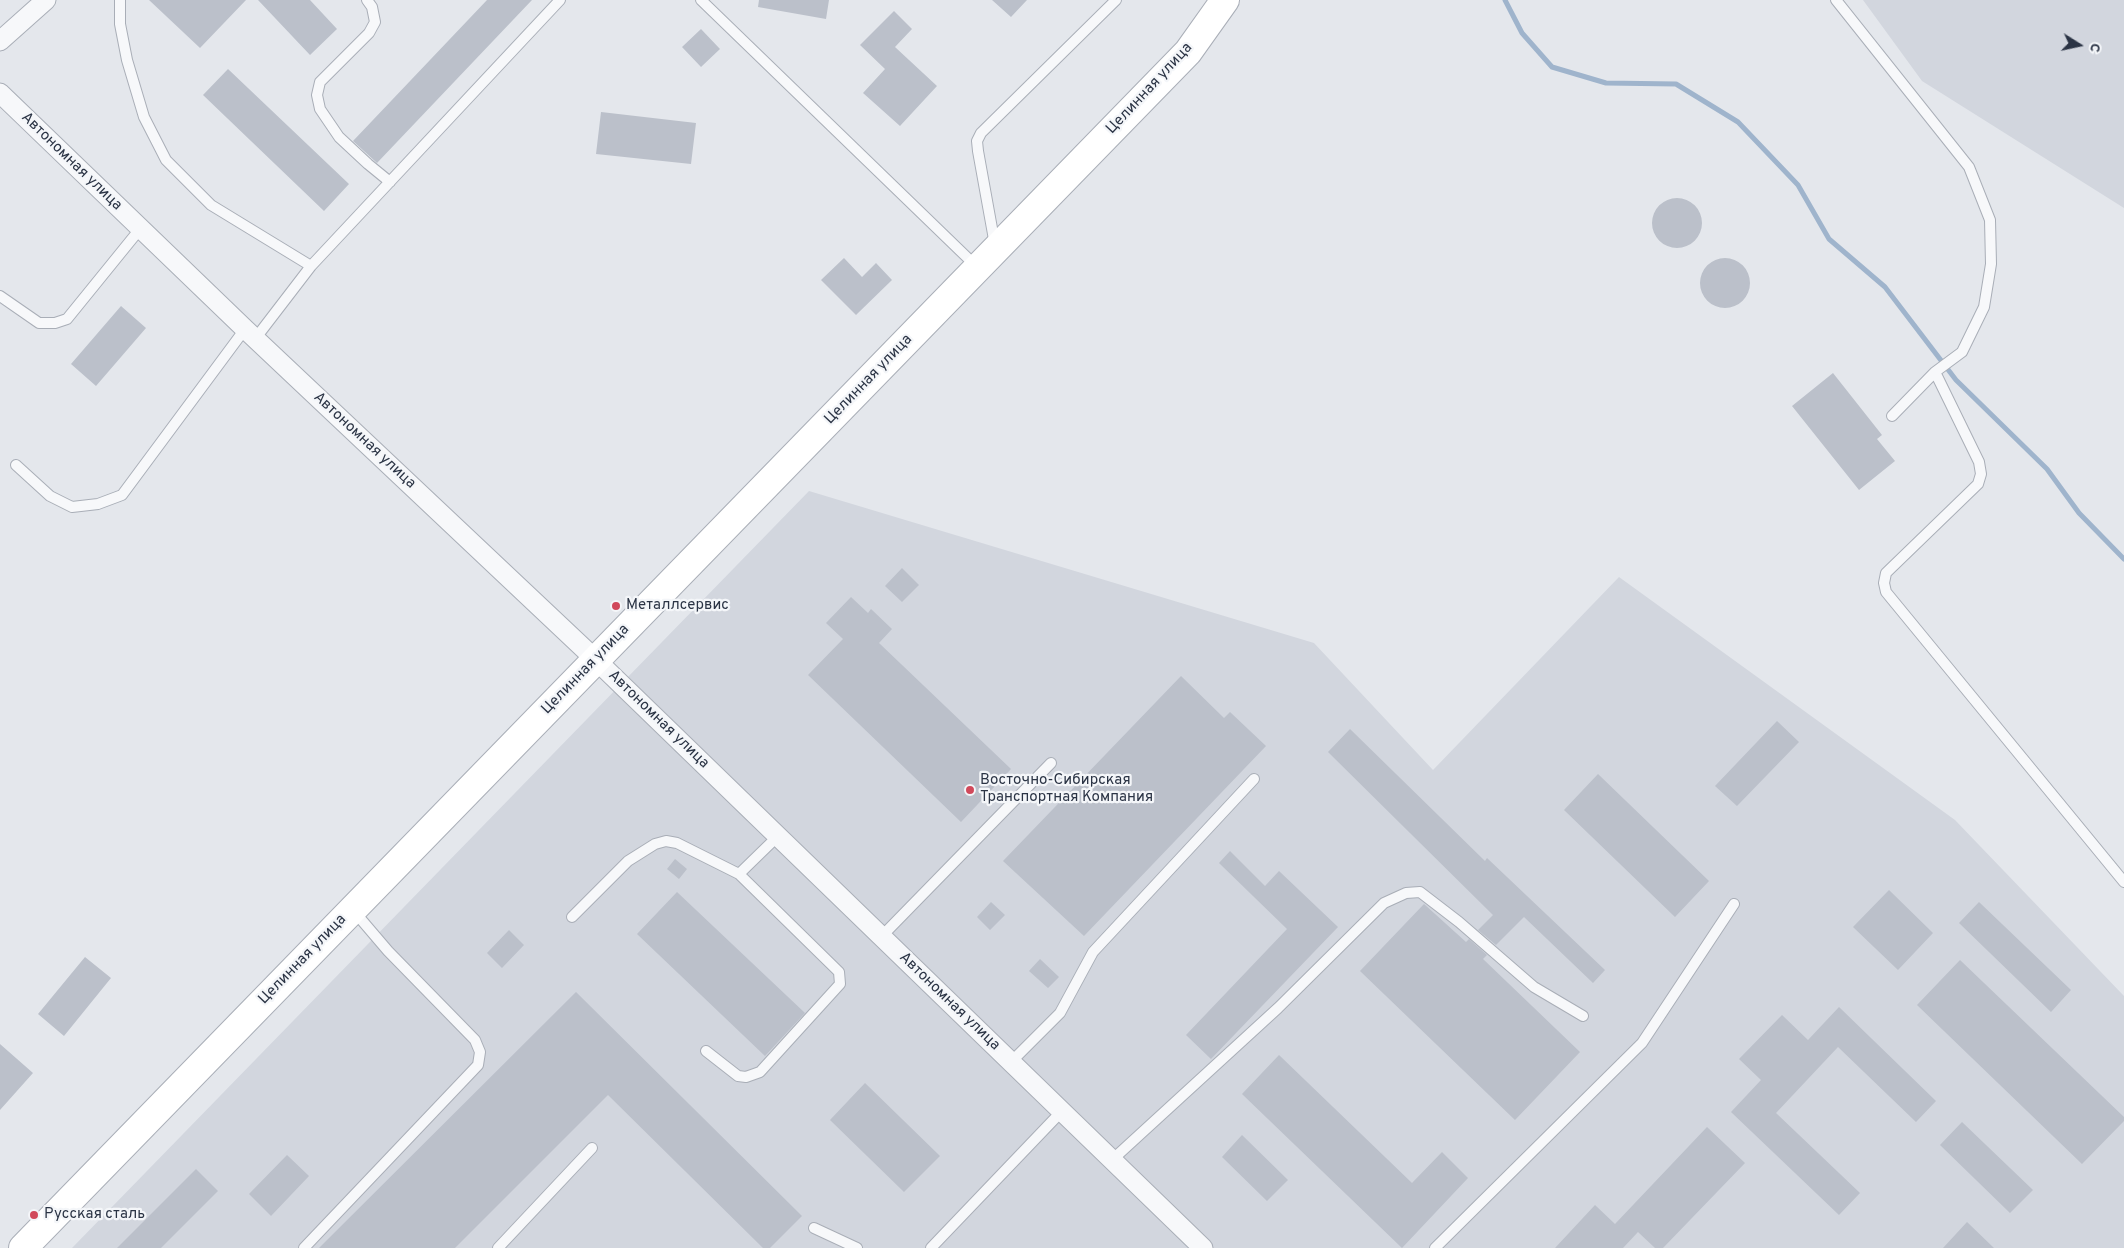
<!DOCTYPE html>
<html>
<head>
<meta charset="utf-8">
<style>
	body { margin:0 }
	#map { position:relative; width:2124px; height:1248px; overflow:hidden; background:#e4e7ec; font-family:Overpass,sans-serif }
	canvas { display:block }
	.north { position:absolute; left:2054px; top:20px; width:50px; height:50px; -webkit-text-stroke:4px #f4f6f9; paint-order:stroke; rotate:100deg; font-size:14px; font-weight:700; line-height:20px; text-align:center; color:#2b3445 }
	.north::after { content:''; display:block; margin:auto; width:18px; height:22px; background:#2b3445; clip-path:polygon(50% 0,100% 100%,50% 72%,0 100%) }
</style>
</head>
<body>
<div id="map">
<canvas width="2124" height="1248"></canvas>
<div class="north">С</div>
</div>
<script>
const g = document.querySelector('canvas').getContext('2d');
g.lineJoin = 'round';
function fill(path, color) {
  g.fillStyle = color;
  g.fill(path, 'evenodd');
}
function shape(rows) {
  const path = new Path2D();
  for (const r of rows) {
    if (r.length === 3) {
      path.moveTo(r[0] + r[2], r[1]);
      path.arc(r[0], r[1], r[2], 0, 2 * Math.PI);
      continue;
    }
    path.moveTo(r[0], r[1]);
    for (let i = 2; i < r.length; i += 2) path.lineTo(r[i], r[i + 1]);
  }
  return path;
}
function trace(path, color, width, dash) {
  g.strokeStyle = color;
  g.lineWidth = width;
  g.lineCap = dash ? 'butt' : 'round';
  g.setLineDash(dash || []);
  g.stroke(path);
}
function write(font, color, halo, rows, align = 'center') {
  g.font = font + ' Overpass,sans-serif';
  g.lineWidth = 4.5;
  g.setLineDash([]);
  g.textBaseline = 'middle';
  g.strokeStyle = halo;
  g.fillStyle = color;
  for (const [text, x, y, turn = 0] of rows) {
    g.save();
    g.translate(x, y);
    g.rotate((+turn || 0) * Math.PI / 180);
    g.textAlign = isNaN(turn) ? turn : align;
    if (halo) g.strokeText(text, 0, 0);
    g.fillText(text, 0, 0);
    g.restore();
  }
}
const built = shape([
	[1863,0,2124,0,2124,208,1922,81],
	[809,491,1314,643,1433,770,1619,577,1955,820,2124,996,2124,1248,72,1248]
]);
const stream = shape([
	[1505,0,1522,33,1552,67,1606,83,1676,84,1738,122,1798,185,1829,239,1885,287,1956,380,2047,469,2079,513,2124,559]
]);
const building = shape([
	[149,0,246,0,200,48],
	[258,0,310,0,337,29,310,55],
	[487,0,532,0,377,163,353,141],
	[759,0,829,0,826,19,758,7],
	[992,0,1027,0,1011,17],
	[894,11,912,29,895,47,937,86,900,126,863,93,885,69,860,45],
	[701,29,720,49,701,67,682,47],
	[228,69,349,184,324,211,203,95],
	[601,112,696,123,691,164,596,154],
	[1677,223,25],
	[844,258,862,277,876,263,892,280,856,315,821,280],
	[1725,283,25],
	[121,306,146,328,96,386,71,364],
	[1833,373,1882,435,1877,439,1895,461,1859,490,1792,406],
	[902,568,919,585,902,602,885,586],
	[851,597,868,613,871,609,892,629,879,643,1011,769,961,822,808,675,843,639,826,623],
	[1181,676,1224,718,1230,712,1266,746,1084,936,1003,861],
	[1777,721,1799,742,1737,806,1715,786],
	[1350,729,1485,861,1487,858,1605,970,1593,983,1524,917,1496,945,1478,930,1493,915,1328,752],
	[1598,774,1709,881,1675,917,1564,810],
	[1230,851,1265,886,1279,871,1338,927,1211,1059,1186,1035,1287,929,1219,863],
	[675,859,687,869,679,879,667,869],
	[1889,890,1933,933,1898,970,1853,927],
	[677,892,805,1013,765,1056,637,934],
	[991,902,1005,915,990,930,977,917],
	[1979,902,2071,990,2051,1012,1959,923],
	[1424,904,1466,942,1469,939,1487,955,1483,959,1580,1052,1515,1120,1360,971],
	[509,930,524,945,502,968,487,953],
	[85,957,111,978,64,1036,38,1014],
	[1040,959,1059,977,1048,988,1029,971],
	[1960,960,2124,1117,2124,1121,2082,1164,1917,1005],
	[576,992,802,1216,770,1248,763,1248,608,1095,455,1248,319,1248],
	[1839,1007,1936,1101,1916,1122,1838,1047,1776,1113,1860,1193,1839,1215,1731,1112,1761,1080,1739,1059,1782,1015,1808,1040],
	[0,1044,33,1073,0,1110],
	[1279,1055,1412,1183,1442,1152,1468,1178,1402,1248,1242,1094],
	[865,1083,940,1156,904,1192,830,1120],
	[1962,1122,2033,1190,2010,1213,1940,1145],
	[1707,1127,1745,1163,1663,1248,1655,1248,1638,1232,1623,1248,1555,1248,1595,1205,1615,1224],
	[1242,1135,1288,1180,1267,1201,1222,1157],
	[287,1155,309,1176,271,1216,249,1194],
	[196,1169,218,1191,161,1248,117,1248],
	[1967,1222,1994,1248,1943,1248]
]);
const lane = shape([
	[120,0,120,24,127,60,144,117,166,160,211,205,311,266],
	[367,0,372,7,375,22,369,33,320,82,317,95,320,109,339,137,368,164,390,182],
	[701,0,978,268],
	[1836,0,1969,167,1990,220,1991,264,1984,307,1962,352,1935,372,1892,416],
	[995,245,978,151,977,141,981,133,1116,0],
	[0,296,39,323,55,323,67,319,140,229],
	[255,339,311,266,560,0],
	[1935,372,1979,462,1981,474,1978,484,1886,573,1884,583,1886,592,2124,882],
	[16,465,50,496,72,507,98,504,122,495,245,329],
	[572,917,628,861,655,844,666,841,677,843,739,874,778,836],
	[882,936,1051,763],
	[706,1051,738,1076,746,1077,760,1072,840,984,839,972,739,874],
	[1011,1062,1060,1013,1093,952,1254,779],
	[1112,1160,1278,1008,1384,903,1406,893,1420,892,1459,922,1534,987,1583,1016],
	[814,1228,857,1248],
	[304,1248,478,1065,480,1052,475,1040,388,951,353,910],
	[498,1248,592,1148],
	[931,1248,1062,1111],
	[1435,1248,1642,1043,1734,904]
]);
const street = shape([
	[0,41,46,0],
	[0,93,245,329,596,660,1203,1248]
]);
const secondary = shape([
	[23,1248,1188,52,1225,0]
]);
const markers = [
	[616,606,5,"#d1495b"],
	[970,790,5,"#d1495b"],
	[34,1215,5,"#d1495b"]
];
const streetNames = [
	["Целинная улица",1150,89,-47],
	["Автономная улица",71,162,44],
	["Целинная улица",869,380,-46],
	["Автономная улица",364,441,43],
	["Целинная улица",586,670,-46],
	["Автономная улица",658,720,44],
	["Целинная улица",303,960,-46],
	["Автономная улица",949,1002,44]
];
const poiNames = [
	["Металлсервис",626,606],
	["Восточно-Сибирская",980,781],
	["Транспортная Компания",980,798],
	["Русская сталь",44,1215]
];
fill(built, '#d2d6de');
trace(stream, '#9fb4cc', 5);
fill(building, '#bbc0ca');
trace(lane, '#a9aeb7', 12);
trace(street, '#a9aeb7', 21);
trace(secondary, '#a9aeb7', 30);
trace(lane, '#f7f8fa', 10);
trace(street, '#f7f8fa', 19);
trace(secondary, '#fff', 28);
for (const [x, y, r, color] of markers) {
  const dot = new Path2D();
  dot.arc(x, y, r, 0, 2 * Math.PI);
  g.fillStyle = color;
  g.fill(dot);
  trace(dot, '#f4f6f9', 2);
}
write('15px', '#2b3445', '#f4f6f9', streetNames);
write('15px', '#2b3445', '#f4f6f9', poiNames, 'left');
</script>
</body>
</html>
